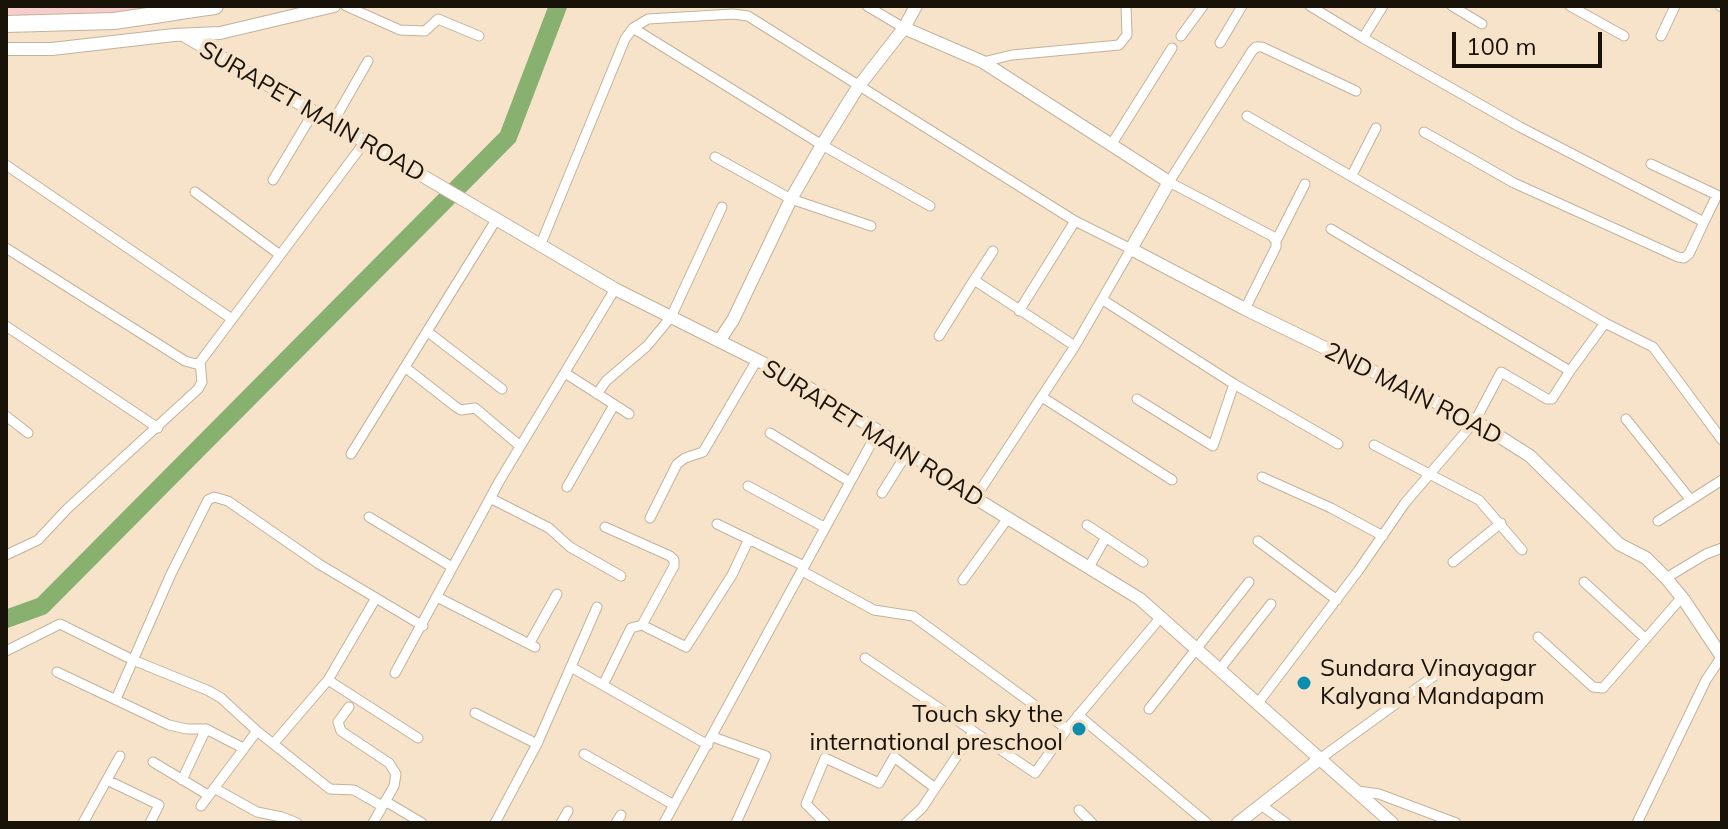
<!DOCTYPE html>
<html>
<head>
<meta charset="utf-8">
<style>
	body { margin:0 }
	#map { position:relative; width:1728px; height:829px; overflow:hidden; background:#f6e3ca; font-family:Mulish,sans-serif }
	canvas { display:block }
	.frame { position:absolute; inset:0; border:8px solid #181209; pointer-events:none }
	.scale { position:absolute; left:1452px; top:32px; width:150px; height:36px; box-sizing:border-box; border:4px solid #181209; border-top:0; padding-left:10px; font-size:24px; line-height:28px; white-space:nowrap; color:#181209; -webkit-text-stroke:6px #f6e3ca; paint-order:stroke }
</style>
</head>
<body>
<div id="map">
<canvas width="1728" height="829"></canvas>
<div class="frame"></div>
<div class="scale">100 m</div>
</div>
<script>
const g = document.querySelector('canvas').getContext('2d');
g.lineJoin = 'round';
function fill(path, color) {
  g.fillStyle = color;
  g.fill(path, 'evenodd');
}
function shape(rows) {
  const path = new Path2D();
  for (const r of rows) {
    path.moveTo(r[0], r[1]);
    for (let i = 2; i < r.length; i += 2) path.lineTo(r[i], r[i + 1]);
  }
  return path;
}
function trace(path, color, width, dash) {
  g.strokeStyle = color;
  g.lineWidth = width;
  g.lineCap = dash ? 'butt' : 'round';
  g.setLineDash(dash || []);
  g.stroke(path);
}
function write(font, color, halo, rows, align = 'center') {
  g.font = font + ' Mulish,sans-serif';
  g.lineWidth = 8;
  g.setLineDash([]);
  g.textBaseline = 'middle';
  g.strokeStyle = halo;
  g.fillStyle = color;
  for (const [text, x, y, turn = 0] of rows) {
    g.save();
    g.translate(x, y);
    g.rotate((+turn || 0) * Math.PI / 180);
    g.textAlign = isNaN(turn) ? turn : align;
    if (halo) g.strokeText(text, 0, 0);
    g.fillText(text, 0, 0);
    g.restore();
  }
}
const green = shape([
	[6,6,189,6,113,18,6,19]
]);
const river = shape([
	[6,619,42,606,508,137,558,6]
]);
const street = shape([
	[346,6,400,30,425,31,438,19,479,36],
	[867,6,904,28],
	[1310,6,1363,38],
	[1383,6,1363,38,1520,127,1704,222,1717,195,1651,164],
	[1452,6,1482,24],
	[1570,6,1624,36],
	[1720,6,1722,7],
	[633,28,822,145,930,206],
	[1181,36,1203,6],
	[1661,36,1675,6],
	[1220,43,1242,6],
	[983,62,1012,55,1119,45,1127,35,1126,6],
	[1247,116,1605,323,1653,347,1722,440],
	[332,124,368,61],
	[1424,132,1514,183,1678,257,1684,258,1689,254,1704,222],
	[1111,145,1172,48],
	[715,157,791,199,871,226],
	[6,165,232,319],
	[1352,175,1376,128],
	[273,180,313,113],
	[195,192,280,255],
	[1331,229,1570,371,1605,323],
	[1276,241,1305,184],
	[540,246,625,39,633,28,648,19,733,14,748,16,1075,221,1131,249,1075,346,975,498],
	[6,248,185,361,196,364,200,362,364,143],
	[993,251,974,280,1075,346],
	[1103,300,1234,384,1338,444],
	[1245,309,1276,247,1276,241,1272,236,1169,182,1252,51,1256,47,1262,47,1356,91],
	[1019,311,1075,221],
	[6,326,158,428],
	[428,332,502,389],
	[939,336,974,280],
	[406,368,456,407,461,410,475,408,520,446],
	[565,373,629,414],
	[597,394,606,381,647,346,671,317,722,207],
	[1042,397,1172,480],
	[1137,399,1213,446,1234,384],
	[6,416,28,433],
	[1626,419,1690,499],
	[770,433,850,482],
	[1374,445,1479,500,1522,550],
	[351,454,496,220],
	[1262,477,1331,508,1383,536],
	[748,486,824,527],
	[567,487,614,405],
	[882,493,907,453],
	[490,498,549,528,570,547,621,576],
	[369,517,452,567],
	[650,518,677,464,685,458,703,452,757,360],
	[1658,521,1722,480],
	[717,524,804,566],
	[1087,525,1143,562],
	[605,527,670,556,674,560,674,566,642,625,686,647,732,575,749,539],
	[1258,541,1337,600],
	[6,555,38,540,67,509,198,389,202,382,200,362],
	[1453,562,1501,523],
	[1089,567,1106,537],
	[802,571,874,610,913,616,1067,729],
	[1666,578,1706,554,1722,548],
	[963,580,1008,518],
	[1584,582,1646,639],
	[437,597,535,647],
	[1538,637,1593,687,1603,688,1682,597],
	[529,644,557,594],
	[6,651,60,624,133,660,209,691,221,698,257,731,330,789,354,790,382,806],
	[865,658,1035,773,1067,729,1161,617],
	[571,667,708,745],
	[1220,669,1271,604],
	[57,672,169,725,187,729,206,729,243,748],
	[395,673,500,480,615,289],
	[328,680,418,738],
	[603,685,631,628,642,625],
	[116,699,171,574,208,500,214,497,228,501,319,564,423,626],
	[1258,703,1358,571,1405,503,1475,421,1501,372,1547,399,1552,399,1570,371],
	[349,707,338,722,341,731,389,763,396,774,394,786,373,823],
	[1149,709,1249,582],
	[475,713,537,744],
	[1078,715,1207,823],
	[713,737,766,756,736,823],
	[274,743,328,680,376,598],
	[584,754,674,805],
	[1321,758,1434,676],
	[153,762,208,795],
	[182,780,206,729],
	[109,781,159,805,150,823],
	[214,788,257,812,282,817,297,823],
	[1358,791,1379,794,1456,823],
	[385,801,422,823],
	[1261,805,1286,823],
	[201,806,257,731],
	[1079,810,1092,823],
	[83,823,120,756],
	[495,823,537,744,597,607],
	[561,823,568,811],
	[616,823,621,815],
	[664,823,878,431],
	[825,823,806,804,825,758,879,783,894,757,935,788],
	[906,823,922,808,973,732],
	[1637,823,1706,680,1722,656]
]);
const secondary = shape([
	[904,28,983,62,1169,182,1131,249,1245,309,1475,421,1530,456,1619,544,1646,558,1666,578,1684,600,1722,657],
	[185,36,615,289,793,378,878,431,975,498,1140,599,1392,823],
	[6,49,52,49,174,35,220,33,334,6],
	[719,341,733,320,791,199,822,145,858,87,904,28,916,6],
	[1238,823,1321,758]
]);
const highway = shape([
	[193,9,215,6],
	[6,24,114,21,155,15]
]);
const highwayBridge = shape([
	[155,15,193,9]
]);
const markers = [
	[1304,683,8,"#0c8dad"],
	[1079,729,8,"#0c8dad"]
];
const streetNames = [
	["SURAPET MAIN ROAD",312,112,30],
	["2ND MAIN ROAD",1413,394,27],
	["SURAPET MAIN ROAD",873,434,32]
];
const poiNames = [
	["Sundara Vinayagar",1320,669],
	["Kalyana Mandapam",1320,697],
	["Touch sky the",1063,715,"right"],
	["international preschool",1063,743,"right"]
];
fill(green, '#f6cccc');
trace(river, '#88b06f', 18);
trace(street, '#c3b29a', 11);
trace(secondary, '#c3b29a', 14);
trace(highway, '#c3b29a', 18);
trace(street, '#fff', 9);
trace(secondary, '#fff', 12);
trace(highway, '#fff', 16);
trace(highwayBridge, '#c3b29a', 18, []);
trace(highwayBridge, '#fff', 16);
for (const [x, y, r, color] of markers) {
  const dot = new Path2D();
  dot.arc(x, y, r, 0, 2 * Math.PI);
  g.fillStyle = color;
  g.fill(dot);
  trace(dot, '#f6e3ca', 3);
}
write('24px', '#181209', '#f6e3ca', streetNames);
write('24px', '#181209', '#f6e3ca', poiNames, 'left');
</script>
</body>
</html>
